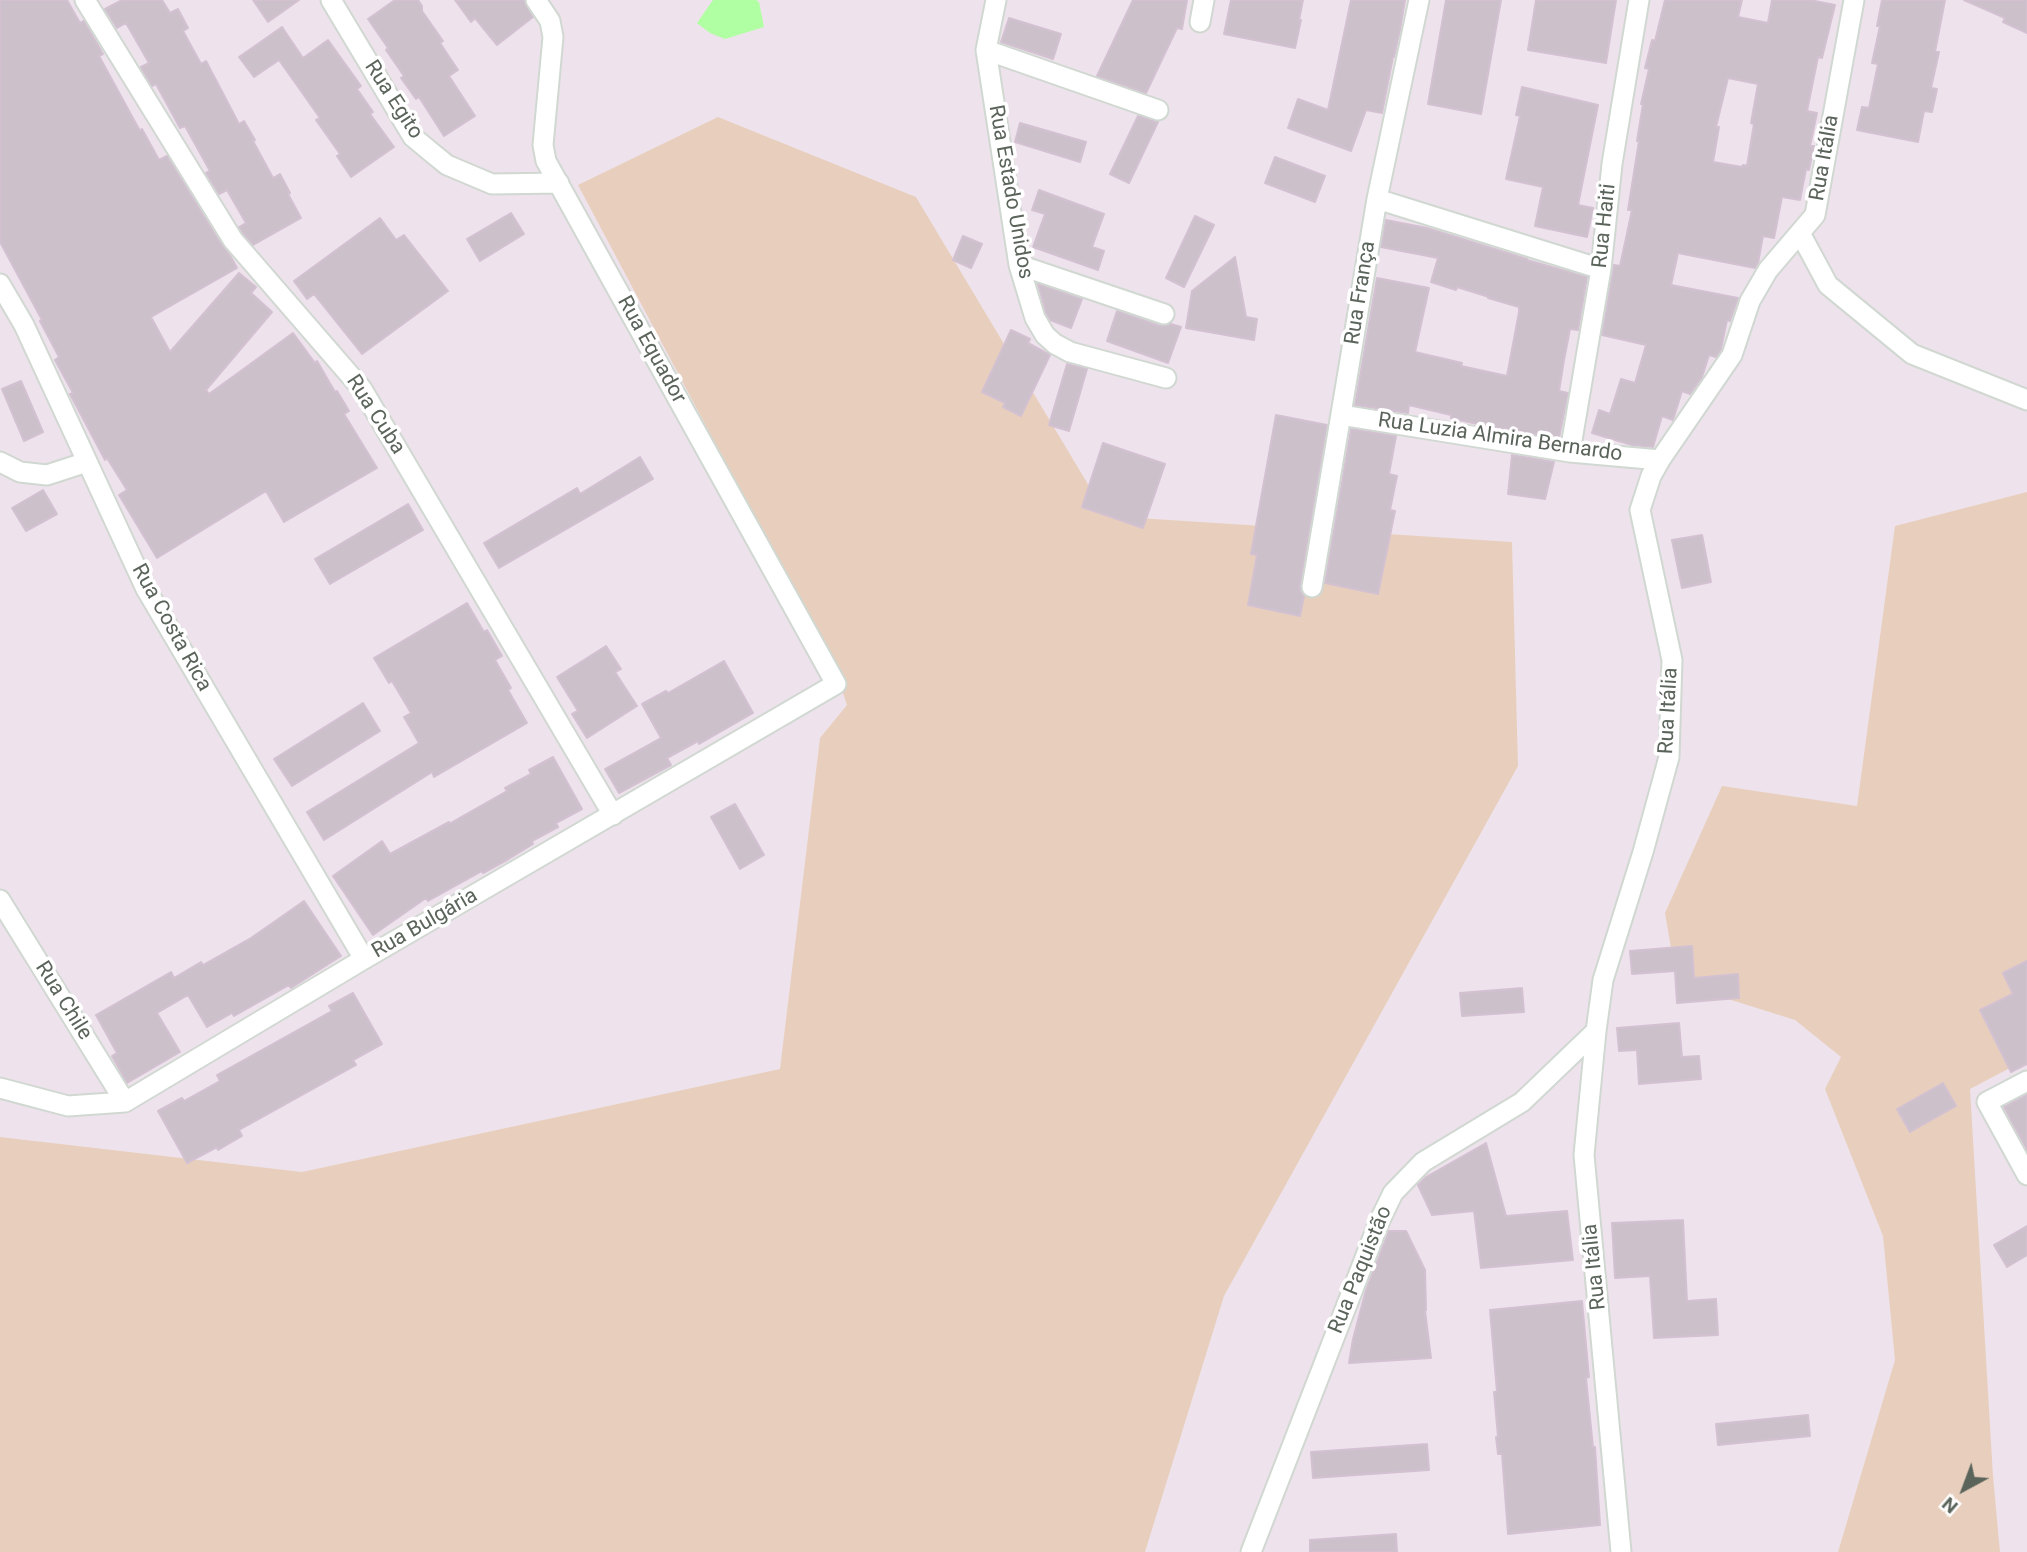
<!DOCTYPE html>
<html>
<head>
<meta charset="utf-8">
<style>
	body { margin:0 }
	#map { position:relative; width:2027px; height:1552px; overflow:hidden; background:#eee3ec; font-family:Roboto,sans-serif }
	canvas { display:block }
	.north { position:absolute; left:1929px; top:1454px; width:70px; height:70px; -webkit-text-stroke:5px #fff; paint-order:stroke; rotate:221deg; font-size:19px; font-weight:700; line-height:28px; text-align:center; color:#5b645b }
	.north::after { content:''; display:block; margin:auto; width:24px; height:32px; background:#5b645b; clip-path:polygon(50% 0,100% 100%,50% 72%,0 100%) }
</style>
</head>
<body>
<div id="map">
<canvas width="2027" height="1552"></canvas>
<div class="north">N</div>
</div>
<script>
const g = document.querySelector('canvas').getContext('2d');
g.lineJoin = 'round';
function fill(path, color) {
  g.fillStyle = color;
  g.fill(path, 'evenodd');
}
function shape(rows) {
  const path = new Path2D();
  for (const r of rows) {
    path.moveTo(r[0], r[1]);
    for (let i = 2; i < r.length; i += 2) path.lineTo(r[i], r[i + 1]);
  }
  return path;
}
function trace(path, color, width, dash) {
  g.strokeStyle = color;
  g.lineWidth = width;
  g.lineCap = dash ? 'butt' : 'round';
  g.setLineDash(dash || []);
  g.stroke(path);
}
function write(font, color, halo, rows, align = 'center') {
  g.font = font + ' Roboto,sans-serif';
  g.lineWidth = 7;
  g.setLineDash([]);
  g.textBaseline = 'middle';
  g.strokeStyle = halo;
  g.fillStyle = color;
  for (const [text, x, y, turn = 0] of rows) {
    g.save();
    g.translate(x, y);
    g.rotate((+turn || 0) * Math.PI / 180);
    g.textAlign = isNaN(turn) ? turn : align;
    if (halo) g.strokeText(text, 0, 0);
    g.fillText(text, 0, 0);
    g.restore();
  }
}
const green = shape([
	[718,117,916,197,1107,516,1512,542,1518,766,1224,1296,1145,1552,0,1552,0,1137,302,1172,780,1069,820,738,847,705,835,669,578,185],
	[2027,492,2027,1059,1970,1089,1993,1476,2000,1552,1838,1552,1895,1360,1883,1236,1825,1089,1841,1057,1795,1020,1677,983,1665,913,1722,786,1857,806,1895,526]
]);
const water = shape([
	[713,0,756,0,759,2,764,27,725,39,710,33,697,23]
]);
const building = shape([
	[0,0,67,0,80,23,84,21,95,40,103,54,99,56,140,131,142,129,159,160,167,156,218,239,231,257,237,268,151,317,170,352,239,273,256,287,251,293,272,312,206,390,209,394,293,333,315,363,317,361,335,392,337,391,349,411,344,414,377,468,284,522,266,491,157,558,119,495,127,490,107,458,105,460,70,394,73,393,55,360,59,357,40,321,42,320,0,242,0,0],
	[122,0,162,0,170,13,178,9,188,28,183,31,201,64,206,61,239,124,244,121,255,140,253,141,273,178,280,174,290,193,288,194,301,218,253,245,243,233,239,227,246,223,227,190,219,194,206,173,210,171,185,126,180,128,156,84,152,86,143,71,141,67,149,63,126,23,117,28,105,9,122,0],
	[253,0,299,0,268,22,253,0],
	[395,0,418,0,422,6,422,11,443,41,440,43,458,70,449,76,475,116,444,136,419,97,416,99,401,78,404,76,386,50,388,48,368,19,395,0],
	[455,0,524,0,533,17,497,45,475,18,471,22,455,0],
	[1133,0,1187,0,1182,29,1177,28,1146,93,1097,76,1133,0],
	[1231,0,1303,0,1299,20,1301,20,1295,48,1224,34,1231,0],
	[1351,0,1405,0,1400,30,1394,57,1393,57,1382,113,1366,110,1351,151,1288,128,1298,99,1328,110,1351,0],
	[1446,0,1501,0,1481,114,1428,104,1446,0],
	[1536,0,1616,0,1606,63,1528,50,1536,0],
	[1665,0,1742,0,1738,17,1768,23,1772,0,1810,0,1835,5,1822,58,1818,57,1807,111,1817,113,1810,146,1814,146,1809,170,1806,169,1800,200,1782,197,1774,238,1763,236,1758,263,1755,268,1678,253,1671,285,1738,298,1730,321,1727,320,1721,349,1716,357,1709,355,1702,377,1690,394,1682,391,1673,420,1662,416,1653,447,1632,445,1592,433,1599,410,1610,414,1621,379,1635,383,1646,345,1602,335,1614,265,1620,266,1632,210,1628,210,1639,141,1637,141,1643,104,1641,104,1649,69,1645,68,1652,40,1655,41,1665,0],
	[1728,78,1758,84,1751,123,1754,124,1747,166,1743,165,1742,167,1713,162,1719,127,1716,127,1728,78],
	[1882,0,1945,0,1935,52,1939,52,1931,88,1937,89,1932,112,1924,111,1918,142,1857,130,1862,107,1869,108,1878,64,1872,63,1880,26,1877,26,1882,0],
	[1964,0,2027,0,2027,33,2003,22,2005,18,1964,0],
	[1009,18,1061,34,1053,59,1001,42,1009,18],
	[282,27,303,58,328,40,361,86,357,89,373,112,370,114,394,147,351,177,337,156,340,154,316,120,320,118,279,60,254,77,239,57,282,27],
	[1522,87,1598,105,1578,205,1593,208,1587,237,1535,226,1543,187,1506,179,1520,116,1516,115,1522,87],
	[1138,116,1158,122,1129,183,1110,174,1138,116],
	[1020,123,1086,142,1080,162,1015,142,1020,123],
	[1275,157,1325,176,1315,202,1265,183,1275,157],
	[1039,190,1104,214,1092,247,1104,251,1098,270,1033,247,1045,214,1032,210,1039,190],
	[511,213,524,234,480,261,467,239,511,213],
	[1195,216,1214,225,1184,287,1166,278,1195,216],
	[380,218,396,240,404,235,448,291,362,354,314,294,307,299,294,281,380,218],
	[1386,220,1427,228,1527,259,1527,260,1587,277,1578,330,1570,329,1564,360,1559,391,1568,393,1559,438,1486,426,1451,418,1451,415,1409,405,1408,413,1355,405,1377,278,1429,288,1415,352,1462,363,1461,366,1507,376,1519,312,1519,307,1488,298,1489,297,1457,287,1456,290,1431,282,1438,258,1381,247,1386,220],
	[963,236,982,244,971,268,953,260,963,236],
	[1235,257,1246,317,1257,319,1254,340,1186,328,1192,291,1235,257],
	[1038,284,1082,299,1071,328,1050,320,1046,313,1038,284],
	[1117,311,1160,326,1171,324,1181,327,1168,363,1107,341,1117,311],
	[1011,330,1030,339,1028,343,1050,355,1021,416,1003,407,1005,403,982,392,1011,330],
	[1067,364,1087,369,1069,431,1049,425,1067,364],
	[21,381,43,432,24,441,2,389,21,381],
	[1276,415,1327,425,1300,585,1300,591,1304,596,1300,616,1248,605,1257,555,1251,554,1276,415],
	[1351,429,1396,436,1389,474,1397,476,1390,510,1395,511,1378,594,1325,583,1351,429],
	[1103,443,1165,464,1143,528,1082,507,1103,443],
	[1512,455,1554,462,1545,499,1508,494,1512,455],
	[640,457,653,479,499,568,484,543,577,488,580,494,640,457],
	[43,490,57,514,26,531,12,508,43,490],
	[408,504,423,530,330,584,315,559,408,504],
	[1702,535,1711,582,1682,588,1672,540,1702,535],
	[467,603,484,632,487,630,502,656,495,660,511,688,508,690,527,723,434,777,432,772,324,840,307,812,419,743,404,717,411,713,392,681,389,683,374,658,467,603],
	[606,646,621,669,615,672,637,706,587,738,572,714,578,711,557,677,606,646],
	[724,661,753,713,699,744,698,741,667,758,671,765,619,793,605,769,661,738,642,704,666,691,668,693,724,661],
	[363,703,380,731,292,786,274,759,363,703],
	[553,757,582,809,556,823,558,827,532,841,533,844,507,860,483,873,482,871,428,901,426,898,373,935,333,876,382,841,390,854,449,822,449,824,507,791,505,788,531,774,529,770,553,757],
	[735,804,764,855,740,869,711,817,735,804],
	[304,901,341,956,291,988,289,985,234,1016,232,1013,207,1027,188,995,157,1013,180,1052,127,1083,112,1056,117,1053,96,1015,171,972,174,978,201,962,203,965,251,938,304,901],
	[1692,946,1694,978,1738,974,1739,998,1677,1003,1675,971,1632,974,1630,951,1692,946],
	[2027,961,2027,1064,2011,1072,1980,1010,2013,994,2003,973,2027,961],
	[1522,988,1524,1012,1462,1016,1460,993,1522,988],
	[353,993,382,1044,353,1060,356,1065,239,1130,242,1136,218,1150,217,1147,187,1163,158,1111,182,1098,184,1101,220,1081,217,1075,332,1011,329,1006,353,993],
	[1679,1023,1682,1057,1699,1056,1701,1079,1639,1084,1637,1050,1619,1051,1617,1028,1679,1023],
	[1943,1083,1956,1106,1910,1132,1897,1109,1943,1083],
	[2027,1095,2027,1150,2004,1107,2027,1095],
	[1486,1143,1506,1216,1567,1211,1573,1260,1481,1268,1474,1211,1432,1215,1418,1185,1426,1177,1486,1143],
	[1683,1220,1687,1301,1716,1299,1718,1335,1654,1338,1650,1276,1615,1278,1612,1223,1683,1220],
	[2027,1226,2027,1255,2007,1267,1994,1245,2027,1226],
	[1389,1231,1406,1231,1425,1270,1426,1310,1425,1311,1431,1358,1349,1363,1353,1339,1366,1290,1389,1231],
	[1582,1301,1589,1377,1586,1378,1593,1447,1595,1447,1600,1525,1508,1534,1502,1454,1498,1454,1496,1437,1498,1437,1494,1392,1497,1392,1490,1310,1582,1301],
	[1808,1415,1810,1436,1718,1445,1716,1424,1808,1415],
	[1427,1444,1429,1470,1313,1478,1311,1452,1427,1444],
	[1396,1534,1397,1552,1310,1552,1310,1540,1396,1534]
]);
const minor = shape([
	[85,0,233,240,362,389,613,815],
	[331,0,413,137,431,152,447,165,492,184,559,183],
	[996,0,986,50,1019,265,1035,318,1045,335,1055,344,1070,352,1166,378],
	[1200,22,1204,0],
	[986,50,1158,110],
	[1377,199,1601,269],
	[1800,233,1828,285,1912,354,2027,400],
	[1019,265,1164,314],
	[0,284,24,325,146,589,364,959],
	[1341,415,1570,452,1660,460],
	[1570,452,1601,269,1612,164,1639,0],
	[0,462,20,472,47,475,87,462],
	[1312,587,1377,199,1419,0],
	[0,900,125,1102],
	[2027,1081,1987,1102,2027,1175],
	[0,1088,68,1106,125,1102,364,959,836,684,546,161,543,145,553,37,550,21,536,0],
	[1251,1552,1379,1222,1393,1193,1423,1162,1522,1102,1596,1031],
	[1621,1552,1584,1155,1596,1031,1603,980,1643,852,1669,757,1672,660,1640,510,1651,476,1660,460,1732,355,1750,301,1768,270,1815,215,1854,0]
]);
const streetNames = [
	["Rua Egito",393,100,57],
	["Rua Itália",1825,158,-80],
	["Rua Estado Unidos",1010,192,80],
	["Rua Haiti",1605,226,-84],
	["Rua França",1361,293,-81],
	["Rua Equador",651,350,61],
	["Rua Cuba",375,415,57],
	["Rua Luzia Almira Bernardo",1500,438,8],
	["Rua Costa Rica",171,628,61],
	["Rua Itália",1669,711,-87],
	["Rua Bulgária",425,924,-30],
	["Rua Chile",63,1001,58],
	["Rua Itália",1595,1267,-96],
	["Rua Paquistão",1361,1270,-68]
];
fill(green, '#e8cfbd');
fill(water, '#b0ffa2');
fill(building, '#ccc1cb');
trace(building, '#d3c1d2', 2);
trace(minor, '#d0d8d1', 23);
trace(minor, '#fff', 19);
write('21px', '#5b645b', '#fff', streetNames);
</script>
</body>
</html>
